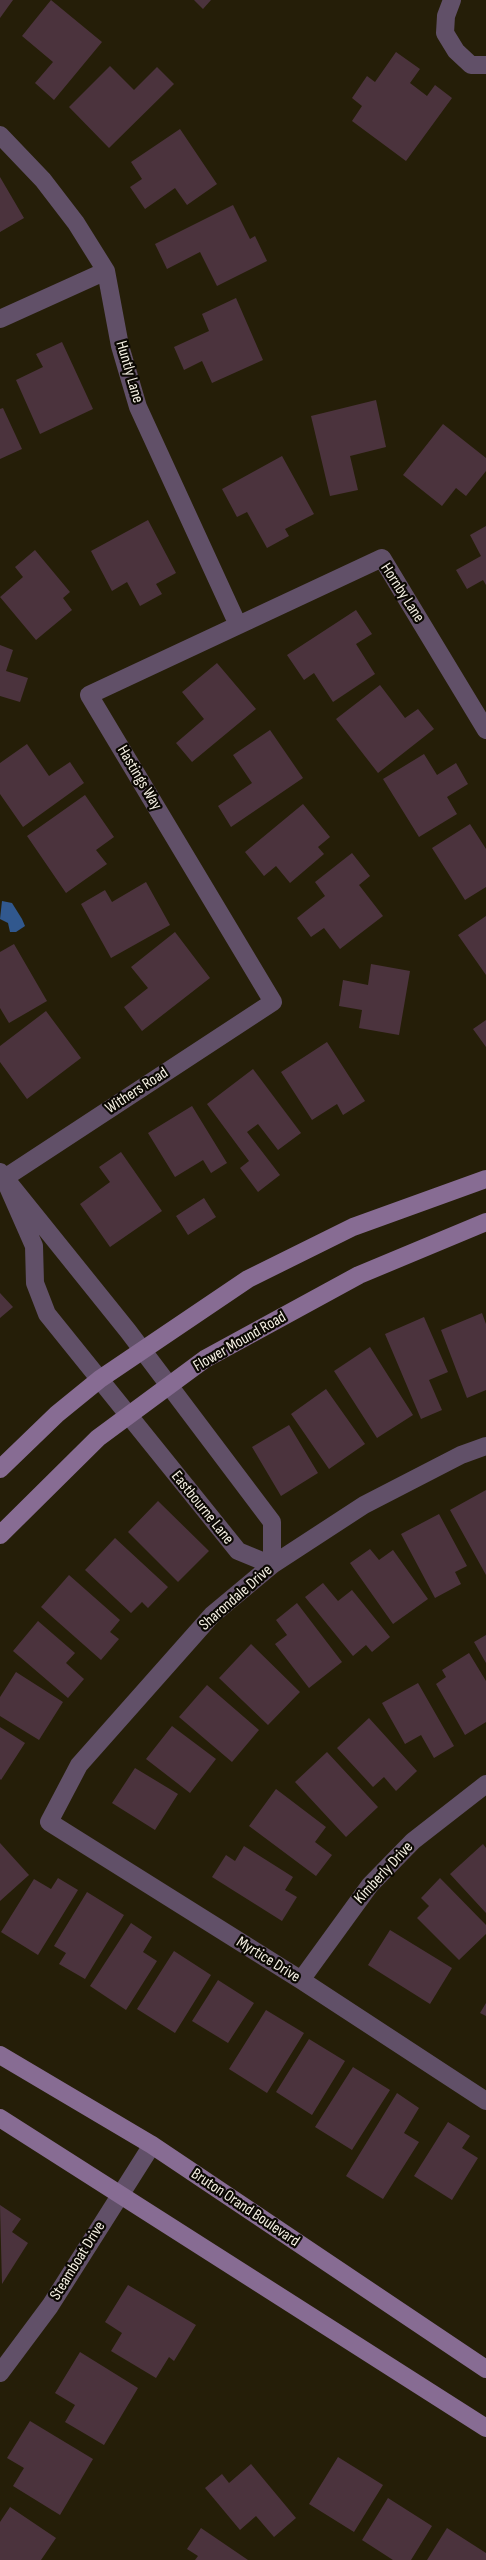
<!DOCTYPE html>
<html>
<head>
<meta charset="utf-8">
<style>
	body { margin:0 }
	canvas { display:block; background:#251e08 }
</style>
</head>
<body>
<canvas width="486" height="2560"></canvas>
<script>
const g = document.querySelector('canvas').getContext('2d');
g.lineJoin = 'round';
function fill(path, color) {
  g.fillStyle = color;
  g.fill(path, 'evenodd');
}
function shape(rows) {
  const path = new Path2D();
  for (const r of rows) {
    path.moveTo(r[0], r[1]);
    for (let i = 2; i < r.length; i += 2) path.lineTo(r[i], r[i + 1]);
  }
  return path;
}
function trace(path, color, width, dash) {
  g.strokeStyle = color;
  g.lineWidth = width;
  g.lineCap = dash ? 'butt' : 'round';
  g.setLineDash(dash || []);
  g.stroke(path);
}
function write(font, color, halo, rows, align = 'center') {
  g.font = font + ' "Sofia Sans Condensed",sans-serif';
  g.lineWidth = 4.5;
  g.setLineDash([]);
  g.textBaseline = 'middle';
  g.strokeStyle = halo;
  g.fillStyle = color;
  for (const [text, x, y, turn = 0] of rows) {
    g.save();
    g.translate(x, y);
    g.rotate((+turn || 0) * Math.PI / 180);
    g.textAlign = isNaN(turn) ? turn : align;
    if (halo) g.strokeText(text, 0, 0);
    g.fillText(text, 0, 0);
    g.restore();
  }
}
const water = shape([
	[2,901,12,903,22,919,25,926,16,932,10,932,8,923,0,919]
]);
const building = shape([
	[0,0,13,0,0,18],
	[51,0,102,42,54,100,35,83,53,62,22,36],
	[194,0,211,0,203,9],
	[396,52,420,69,410,83,427,96,435,85,452,98,406,161,352,121,362,106,352,98,367,76,375,82],
	[110,66,134,90,157,67,174,84,109,148,69,107],
	[180,129,217,184,187,205,175,188,145,209,130,187,142,179,131,162],
	[0,177,24,218,0,232],
	[233,205,250,239,255,236,267,261,217,286,200,252,167,269,155,244],
	[236,298,263,360,212,383,202,361,184,370,174,347,209,331,202,314],
	[62,342,93,409,40,434,16,380,43,367,36,354],
	[376,400,386,447,350,456,358,490,330,496,311,416],
	[3,408,22,449,0,459,0,409],
	[443,424,486,458,486,471,466,496,456,488,442,506,403,475],
	[282,456,314,514,285,529,289,536,267,548,247,512,237,517,222,489],
	[148,520,176,573,156,584,162,594,140,606,127,582,112,591,91,551],
	[486,526,486,585,483,580,467,589,456,570,481,556,470,535],
	[35,550,70,592,63,598,72,610,36,640,0,597,23,577,15,567],
	[356,610,372,634,356,644,375,674,333,702,314,673,304,680,287,655],
	[0,645,13,650,6,671,28,678,20,702,0,696],
	[217,663,256,709,192,762,176,743,204,719,182,692],
	[380,685,405,718,418,709,434,729,378,773,336,719],
	[270,730,303,778,231,827,218,806,252,783,233,755],
	[27,744,49,776,70,762,84,783,23,827,0,794,0,763],
	[424,754,437,775,456,763,468,784,447,797,457,814,419,837,383,779],
	[85,795,114,837,96,850,107,864,66,893,27,836],
	[303,804,330,837,318,847,324,854,290,883,276,866,264,876,245,852],
	[470,824,486,849,486,887,465,900,432,848],
	[352,853,370,876,359,885,383,916,340,949,324,928,311,937,297,918,325,896,315,882],
	[146,882,170,925,111,958,81,904,105,890,112,902],
	[486,916,486,975,458,935],
	[175,932,210,978,142,1031,124,1007,148,988,131,967],
	[14,944,47,1001,9,1023,0,1008,0,952],
	[371,964,410,971,399,1035,359,1028,362,1010,339,1006,343,980,368,985],
	[46,1011,81,1058,27,1099,0,1062,0,1046],
	[486,1020,486,1047,473,1029],
	[327,1042,365,1101,343,1115,337,1104,312,1120,281,1072],
	[253,1069,301,1133,278,1150,258,1124,247,1132,280,1175,258,1192,240,1168,249,1161,207,1104],
	[192,1106,227,1163,211,1173,203,1160,175,1177,148,1133],
	[121,1152,162,1211,110,1247,80,1204,110,1182,99,1167],
	[204,1198,216,1217,188,1235,176,1216],
	[0,1293,13,1307,0,1318],
	[482,1313,486,1324,486,1390,467,1398,441,1330],
	[424,1317,448,1372,429,1380,442,1410,421,1419,385,1334],
	[370,1347,413,1415,377,1438,334,1371],
	[326,1389,365,1444,329,1469,291,1414],
	[289,1425,318,1473,281,1496,252,1447],
	[486,1490,486,1575,450,1510],
	[158,1501,209,1551,178,1582,128,1532],
	[439,1514,467,1566,455,1572,461,1584,435,1598,401,1534],
	[115,1538,168,1587,148,1608,142,1602,131,1613,85,1570],
	[370,1549,379,1560,393,1550,428,1599,393,1624,350,1563],
	[69,1575,120,1620,110,1632,119,1639,101,1660,41,1607],
	[323,1583,338,1601,352,1590,390,1637,372,1652,366,1645,353,1656,305,1597],
	[297,1603,342,1662,309,1688,275,1644,287,1635,276,1620],
	[38,1621,75,1653,66,1663,84,1679,68,1698,13,1651],
	[486,1635,486,1663,474,1642],
	[251,1644,300,1692,268,1725,219,1678],
	[469,1653,486,1681,486,1722,465,1735,436,1684,446,1677,442,1670],
	[16,1672,63,1702,39,1740,0,1716,0,1697],
	[418,1683,454,1746,434,1758,421,1735,405,1744,382,1703],
	[207,1685,259,1730,232,1762,179,1717],
	[369,1718,417,1771,396,1791,384,1777,373,1787,337,1748],
	[172,1726,216,1759,190,1793,146,1759],
	[0,1727,25,1743,1,1780,0,1779],
	[327,1752,378,1807,346,1837,295,1782],
	[135,1768,178,1794,155,1830,112,1803],
	[276,1789,326,1827,315,1842,332,1855,316,1876,249,1826],
	[0,1843,29,1875,0,1901],
	[483,1844,486,1848,486,1913,450,1874],
	[244,1846,293,1877,285,1890,297,1897,282,1921,212,1877,226,1855,235,1861],
	[58,1878,78,1890,38,1955,1,1932,34,1879,51,1889],
	[440,1878,486,1925,486,1934,459,1960,417,1918,429,1906,421,1898],
	[87,1892,124,1915,85,1979,59,1964,66,1953,54,1946],
	[131,1923,152,1937,143,1952,157,1961,126,2010,90,1986],
	[390,1930,452,1968,430,2004,368,1965],
	[174,1951,211,1975,175,2033,137,2009],
	[218,1980,254,2003,228,2043,192,2021],
	[486,2003,486,2016,480,2013],
	[266,2010,304,2033,267,2093,229,2069],
	[309,2039,345,2061,312,2115,276,2092],
	[353,2067,390,2090,352,2150,315,2127],
	[397,2093,419,2108,404,2133,419,2142,383,2199,346,2176],
	[448,2122,470,2136,462,2148,478,2158,452,2200,414,2176],
	[0,2205,21,2219,12,2232,28,2243,2,2284],
	[128,2285,196,2325,174,2361,169,2357,156,2378,111,2351,122,2333,105,2322],
	[80,2352,138,2388,104,2445,65,2422,75,2405,55,2393],
	[30,2421,93,2459,60,2515,13,2486,24,2468,7,2458],
	[338,2457,383,2485,354,2532,309,2504],
	[251,2464,296,2518,274,2537,256,2516,240,2530,205,2488,222,2474,229,2483],
	[388,2498,432,2526,411,2560,393,2560,362,2540],
	[10,2507,56,2538,41,2560,0,2560,0,2522],
	[201,2528,248,2560,195,2560,198,2556,187,2549],
	[447,2528,486,2553,486,2560,427,2560]
]);
const street = shape([
	[452,0,446,16,445,33,456,51,471,65,486,65],
	[0,135,43,180,76,223,106,271,120,346,138,407,238,625],
	[0,319,106,271],
	[0,1172,128,1331,272,1522,272,1565,238,1551,47,1314,35,1283,34,1246,4,1178],
	[0,1181,273,1002,89,695,382,558,486,730],
	[486,1446,461,1455,364,1505,272,1565,212,1615,79,1765,49,1822,301,1980,486,2101],
	[301,1980,370,1885,413,1841,486,1784],
	[0,2373,50,2306,152,2145]
]);
const secondary = shape([
	[0,1469,57,1414,100,1379,248,1279,353,1227,486,1179],
	[0,1535,98,1438,205,1359,359,1275,486,1222],
	[0,2055,152,2145,486,2369],
	[0,2118,486,2428]
]);
const streetNames = [
	["Huntly Lane",129,372,74],
	["Hornby Lane",402,593,57],
	["Hastings Way",139,778,59],
	["Withers Road",137,1091,-33],
	["Flower Mound Road",240,1342,-30],
	["Eastbourne Lane",202,1508,51],
	["Sharondale Drive",236,1598,-41],
	["Kimberly Drive",384,1873,-47],
	["Myrtice Drive",268,1960,32],
	["Bruton Orand Boulevard",245,2208,34],
	["Steamboat Drive",78,2261,-58]
];
fill(water, '#31588e');
fill(building, '#4b333d');
trace(street, '#615068', 18);
trace(secondary, '#876c93', 18);
write('16px', '#f4efe2', '#0b0802', streetNames);
</script>
</body>
</html>
